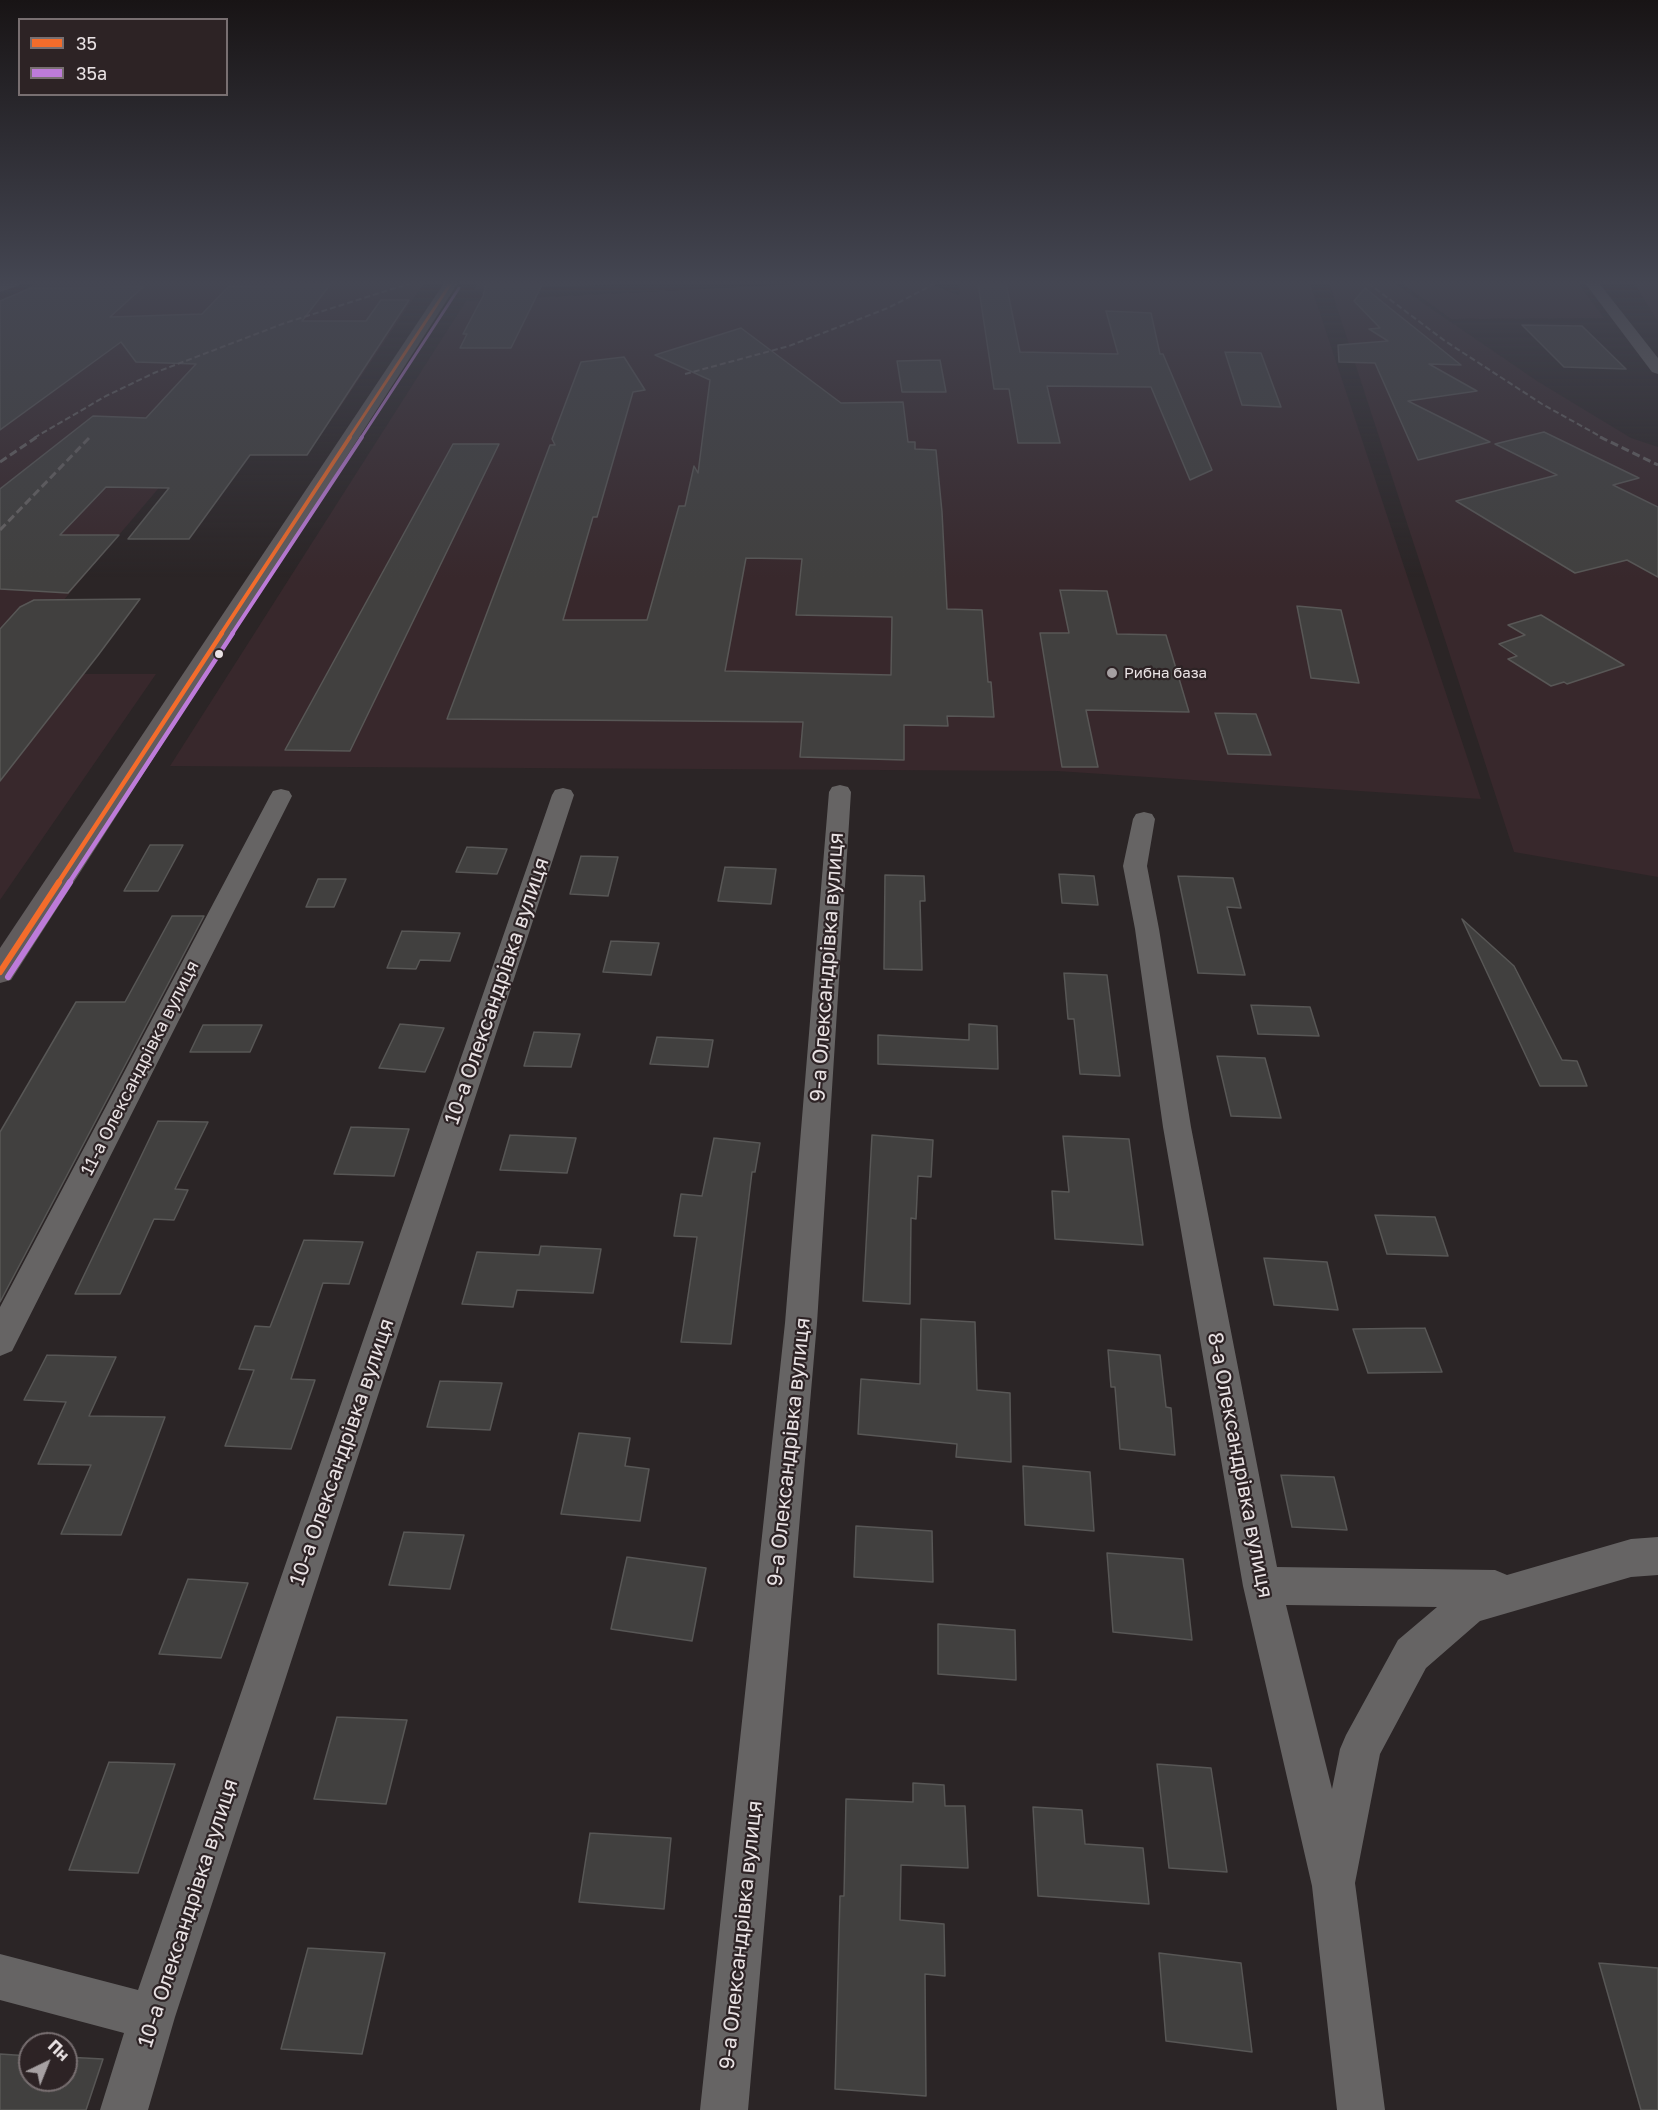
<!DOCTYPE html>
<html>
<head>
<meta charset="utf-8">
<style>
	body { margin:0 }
	#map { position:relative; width:1658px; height:2110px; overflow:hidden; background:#2b2526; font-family:"Golos Text",sans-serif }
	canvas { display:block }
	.legend { position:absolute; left:18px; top:18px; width:210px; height:78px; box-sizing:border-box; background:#2d2325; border:2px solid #786f71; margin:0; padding:8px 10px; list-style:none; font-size:18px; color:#e9e2e4 }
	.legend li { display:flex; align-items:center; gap:12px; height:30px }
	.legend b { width:30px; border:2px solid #786f71 }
	.north { position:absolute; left:18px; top:2032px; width:60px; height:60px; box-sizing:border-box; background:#2d2325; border:2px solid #786f71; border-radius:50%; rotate:43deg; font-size:16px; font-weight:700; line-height:24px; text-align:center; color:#e9e2e4 }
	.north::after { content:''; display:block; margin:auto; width:21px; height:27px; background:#a6a0a2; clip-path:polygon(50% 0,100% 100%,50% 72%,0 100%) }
</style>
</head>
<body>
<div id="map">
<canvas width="1658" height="2110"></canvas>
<ul class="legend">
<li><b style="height:8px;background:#f36c2b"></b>35</li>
<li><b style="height:8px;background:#bd7bd9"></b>35а</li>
</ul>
<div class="north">Пн</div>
</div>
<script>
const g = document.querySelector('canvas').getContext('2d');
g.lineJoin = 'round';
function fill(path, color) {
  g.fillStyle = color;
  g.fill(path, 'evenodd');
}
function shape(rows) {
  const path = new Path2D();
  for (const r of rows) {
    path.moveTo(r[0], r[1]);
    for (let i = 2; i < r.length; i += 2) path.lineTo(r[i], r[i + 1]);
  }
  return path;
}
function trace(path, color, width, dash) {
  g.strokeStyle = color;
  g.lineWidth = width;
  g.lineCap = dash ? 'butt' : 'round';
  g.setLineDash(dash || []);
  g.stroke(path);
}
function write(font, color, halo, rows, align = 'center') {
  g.font = font + ' "Golos Text",sans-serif';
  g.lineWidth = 4.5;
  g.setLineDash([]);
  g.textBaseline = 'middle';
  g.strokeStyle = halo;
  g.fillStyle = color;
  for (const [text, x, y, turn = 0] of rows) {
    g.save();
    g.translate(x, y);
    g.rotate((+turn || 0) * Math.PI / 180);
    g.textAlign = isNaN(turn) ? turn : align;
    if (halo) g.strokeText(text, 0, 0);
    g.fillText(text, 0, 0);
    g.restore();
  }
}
const built = shape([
	[38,283,424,283,335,415,240,412,163,483,1,674,156,674,0,900,0,300],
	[478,283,646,283,474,290],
	[819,283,928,283,959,295,960,283,1310,283,1481,799,1057,771,170,766,466,301],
	[1329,283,1394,283,1537,381,1631,438,1658,447,1658,877,1514,852],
	[1401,283,1578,283,1604,318,1451,319],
	[1634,283,1658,283,1658,322]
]);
const building = shape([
	[486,283,543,283,511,348,460,348,467,334,463,334,483,296,486,283],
	[978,283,1006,283,1020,352,1118,354,1106,311,1151,313,1160,354,1163,354,1212,470,1190,480,1151,387,1047,386,1060,443,1018,443,1009,389,994,389,978,283],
	[330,285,302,321,366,321,381,300,409,300,307,455,250,455,189,539,128,539,169,488,106,487,60,535,119,535,68,593,0,589,0,489,93,416,146,418,196,364,136,362,121,342,0,430,0,301,31,288,143,287,110,317,202,314,229,286,330,285],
	[1365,288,1461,365,1429,364,1477,391,1408,401,1490,442,1418,460,1375,363,1339,362,1338,345,1388,341,1369,329,1380,328,1354,301,1365,288],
	[1522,325,1582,326,1626,369,1564,367,1522,325],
	[741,328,841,403,903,402,908,442,915,442,915,449,936,450,942,512,947,609,982,610,988,682,991,682,994,717,947,716,948,726,904,725,904,760,800,757,803,722,447,719,550,445,555,445,552,439,581,362,624,357,645,390,633,392,597,517,593,517,563,620,647,620,679,506,685,506,694,466,698,473,710,380,655,355,741,328],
	[746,558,802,559,796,615,892,617,891,675,725,671,746,558],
	[1225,352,1261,353,1281,407,1242,405,1225,352],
	[940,360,946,392,902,392,897,361,940,360],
	[1544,432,1639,478,1613,485,1658,507,1658,577,1627,560,1575,573,1456,501,1557,475,1495,444,1544,432],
	[453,444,499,444,350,751,285,750,453,444],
	[1060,590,1107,591,1117,634,1166,635,1189,712,1086,710,1098,767,1062,767,1040,633,1069,633,1060,590],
	[140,599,99,654,0,781,0,629,20,607,34,600,140,599],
	[1297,606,1341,610,1359,683,1311,678,1297,606],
	[1541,615,1624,665,1567,684,1564,682,1551,686,1508,659,1517,656,1499,644,1525,635,1508,625,1541,615],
	[1215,713,1256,714,1271,755,1228,754,1215,713],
	[150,845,183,845,158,891,124,891,150,845],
	[467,847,507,849,497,874,456,872,467,847],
	[581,856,618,857,608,896,570,894,581,856],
	[725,867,776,869,771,904,718,901,725,867],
	[1059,874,1094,876,1098,905,1062,903,1059,874],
	[885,875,924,876,925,901,920,901,922,970,884,969,885,875],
	[1178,876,1233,878,1241,908,1227,907,1245,975,1198,973,1178,876],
	[318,879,346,879,334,907,306,907,318,879],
	[172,916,204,916,0,1302,0,1132,76,1002,125,1002,172,916],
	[1462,919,1514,966,1562,1060,1577,1061,1587,1086,1540,1086,1462,919],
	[402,931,460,933,450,961,420,960,416,969,387,968,402,931],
	[611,941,659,943,651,975,603,972,611,941],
	[1064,973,1107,975,1120,1076,1080,1074,1074,1019,1068,1019,1064,973],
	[1251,1005,1310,1007,1319,1036,1258,1034,1251,1005],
	[400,1024,444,1028,425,1072,379,1068,400,1024],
	[969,1024,997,1026,998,1069,878,1064,878,1035,969,1040,969,1024],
	[203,1025,262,1025,250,1052,190,1052,203,1025],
	[534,1032,580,1034,571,1067,524,1066,534,1032],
	[657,1037,713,1040,708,1067,650,1064,657,1037],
	[1217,1056,1265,1058,1281,1118,1231,1116,1217,1056],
	[158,1121,208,1122,175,1189,188,1190,174,1220,154,1219,120,1294,75,1294,158,1121],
	[351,1127,409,1129,394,1176,334,1174,351,1127],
	[510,1135,576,1138,567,1173,500,1170,510,1135],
	[872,1135,933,1140,931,1177,918,1176,916,1219,911,1218,910,1304,863,1301,872,1135],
	[1063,1136,1129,1139,1143,1245,1055,1239,1052,1191,1069,1192,1063,1136],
	[714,1138,760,1143,755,1172,752,1172,731,1344,681,1342,697,1237,674,1236,681,1194,702,1196,714,1138],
	[1375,1215,1435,1217,1448,1256,1387,1254,1375,1215],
	[304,1240,363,1242,349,1284,323,1283,291,1379,315,1380,291,1449,225,1446,254,1370,239,1369,255,1326,270,1327,304,1240],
	[541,1246,601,1249,593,1293,517,1290,513,1307,462,1304,477,1252,539,1255,541,1246],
	[1264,1258,1327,1262,1338,1310,1274,1305,1264,1258],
	[921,1319,975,1322,977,1390,1010,1393,1011,1462,956,1457,957,1444,858,1434,861,1379,920,1384,921,1319],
	[1425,1328,1442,1372,1368,1373,1353,1329,1425,1328],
	[1108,1350,1160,1355,1166,1407,1171,1408,1175,1455,1120,1449,1115,1387,1111,1387,1108,1350],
	[47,1355,116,1357,89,1416,165,1417,121,1535,61,1534,91,1465,38,1464,66,1402,24,1400,47,1355],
	[440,1381,502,1383,490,1430,427,1427,440,1381],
	[579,1433,630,1438,625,1466,649,1469,640,1521,561,1514,579,1433],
	[1023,1466,1090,1472,1094,1531,1025,1525,1023,1466],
	[1281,1475,1334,1477,1347,1530,1292,1527,1281,1475],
	[856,1526,932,1531,933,1582,854,1577,856,1526],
	[404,1532,464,1535,450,1589,389,1585,404,1532],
	[1107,1553,1183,1559,1192,1640,1113,1632,1107,1553],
	[627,1557,706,1568,692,1641,611,1629,627,1557],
	[188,1579,248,1583,221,1658,159,1654,188,1579],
	[938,1624,1015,1630,1016,1680,938,1674,938,1624],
	[337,1717,407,1720,386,1804,314,1799,337,1717],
	[109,1762,175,1764,138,1873,69,1870,109,1762],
	[1157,1764,1211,1768,1227,1872,1169,1868,1157,1764],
	[913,1783,944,1785,945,1806,965,1806,968,1868,901,1865,900,1920,944,1924,945,1976,925,1974,926,2096,835,2089,840,1896,844,1896,846,1799,913,1802,913,1783],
	[1033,1807,1082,1810,1085,1844,1143,1848,1149,1904,1038,1896,1033,1807],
	[590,1833,671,1838,664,1909,579,1902,590,1833],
	[308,1948,385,1953,362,2054,281,2049,308,1948],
	[1159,1953,1241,1963,1252,2052,1166,2041,1159,1953],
	[1599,1963,1658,1968,1658,2110,1641,2110,1599,1963],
	[0,2054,30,2056,30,2080,66,2080,66,2057,103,2059,86,2110,0,2110,0,2054]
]);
const minor = shape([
	[840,785,848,787,851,792,817,1323,748,2110,700,2110,785,1323,829,792,832,787,840,785],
	[563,788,571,790,574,795,175,2017,148,2110,100,2110,124,2033,0,2000,0,1954,138,1990,552,795,555,790,563,788],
	[281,789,289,791,292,796,12,1351,0,1356,0,1307,270,796,273,791,281,789],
	[1144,812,1152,814,1155,819,1147,866,1159,929,1191,1127,1277,1567,1495,1570,1507,1575,1631,1539,1658,1537,1658,1575,1631,1577,1480,1621,1426,1668,1380,1754,1355,1883,1385,2110,1337,2110,1312,1886,1243,1586,1163,1127,1135,929,1123,866,1133,819,1136,814,1144,812],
	[1286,1605,1437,1607,1398,1640,1346,1735,1340,1749,1332,1789,1286,1605]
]);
const tertiary = shape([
	[0,283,20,283,18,286,0,292,0,283],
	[1585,283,1599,283,1658,358,1658,374,1652,372,1585,283]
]);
const secondary = shape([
	[444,283,458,283,11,980,0,983,0,948,444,283]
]);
const railFar1 = shape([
	[1368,283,1445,341,1542,404,1603,438],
	[685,374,789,346,888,308,936,283],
	[34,438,106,396,154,373,285,323,411,283]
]);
const rail = shape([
	[1600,437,1658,465],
	[0,462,37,437],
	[0,530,89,438]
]);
const bus1Far3 = shape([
	[349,438,451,283]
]);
const bus1Far2 = shape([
	[221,634,350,437]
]);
const bus1Far1 = shape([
	[58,883,222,633]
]);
const bus1 = shape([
	[0,972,59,882]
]);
const bus2Far3 = shape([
	[361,438,459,288]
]);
const bus2Far2 = shape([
	[232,634,362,437]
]);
const bus2Far1 = shape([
	[69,883,233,633]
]);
const bus2 = shape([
	[8,977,70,882]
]);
const markers = [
	[219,654,5,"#e9e2e4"],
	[1112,673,6,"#a6a0a2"]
];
const farPoinames = [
	["Рибна база",1124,673]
];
const streetNames = [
	["11-а Олександрівка вулиця",140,1068,-63]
];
const nearStreetnames = [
	["9-а Олександрівка вулиця",827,967,-86],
	["10-а Олександрівка вулиця",497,991,-71],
	["10-а Олександрівка вулиця",342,1452,-71],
	["9-а Олександрівка вулиця",789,1452,-84],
	["8-а Олександрівка вулиця",1240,1465,79],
	["10-а Олександрівка вулиця",188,1913,-72],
	["9-а Олександрівка вулиця",741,1935,-84]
];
fill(built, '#38282c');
fill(building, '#41403f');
trace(building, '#585756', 1.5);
fill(minor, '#666464');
fill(tertiary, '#666464');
fill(secondary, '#615c5d');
trace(railFar1, '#676464', 2, [6, 3]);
trace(rail, '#676464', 3, [8, 4]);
trace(bus1Far3, '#f36c2b', 3);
trace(bus1Far2, '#f36c2b', 4);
trace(bus1Far1, '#f36c2b', 4.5);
trace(bus1, '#f36c2b', 6);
trace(bus2Far3, '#bd7bd9', 3);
trace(bus2Far2, '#bd7bd9', 4);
trace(bus2Far1, '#bd7bd9', 4.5);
trace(bus2, '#bd7bd9', 6);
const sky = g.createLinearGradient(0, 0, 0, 578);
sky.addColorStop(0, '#181415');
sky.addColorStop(0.49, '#444652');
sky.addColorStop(1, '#44465200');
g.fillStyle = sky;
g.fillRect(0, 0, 1658, 578);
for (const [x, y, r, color] of markers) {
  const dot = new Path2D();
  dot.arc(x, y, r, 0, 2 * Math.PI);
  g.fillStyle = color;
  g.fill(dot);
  trace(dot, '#2d2325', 2);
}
write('15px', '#e9e2e4', '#2d2325', farPoinames, 'left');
write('18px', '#e9e2e4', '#2d2325', streetNames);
write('21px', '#e9e2e4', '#2d2325', nearStreetnames);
</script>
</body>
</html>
